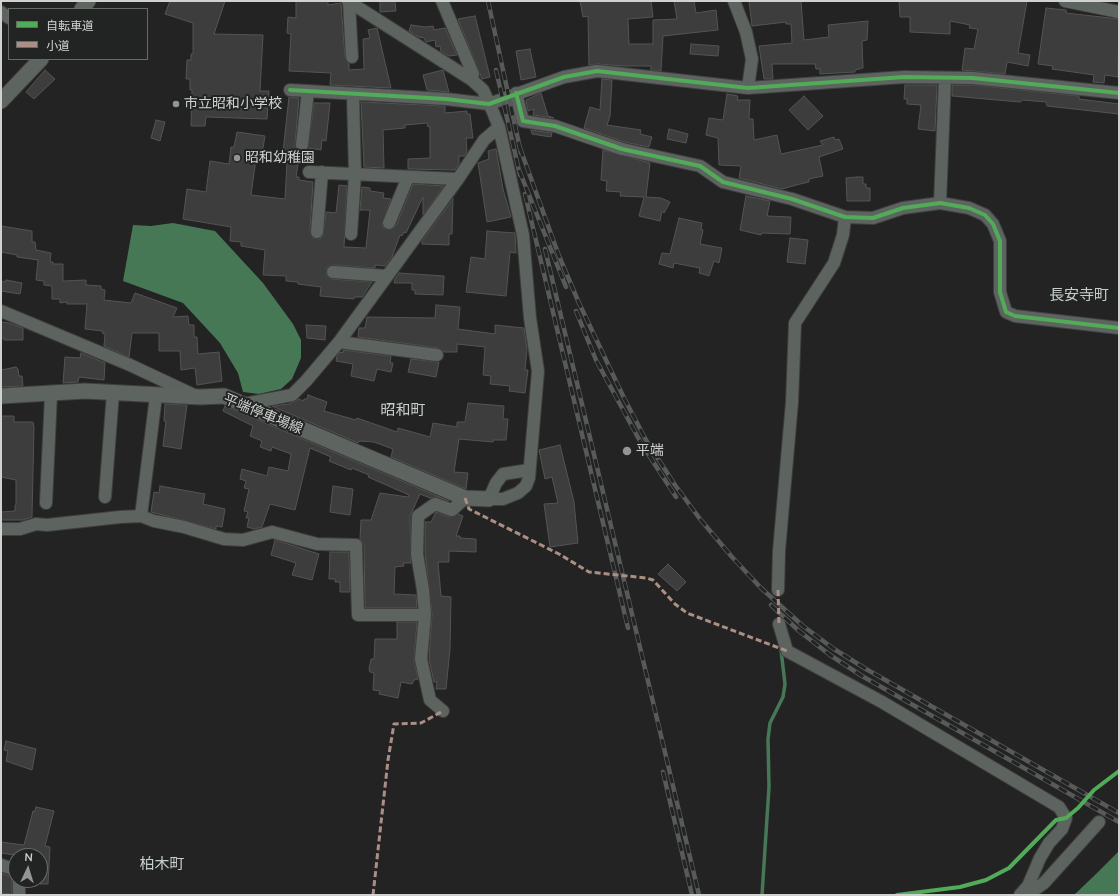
<!DOCTYPE html>
<html>
<head>
<meta charset="utf-8">
<style>
	body { margin:0 }
	#map { position:relative; width:1120px; height:896px; overflow:hidden; background:#232323; font-family:Mulish,"Noto Sans JP",sans-serif }
	canvas { display:block }
	.frame { position:absolute; inset:0; border:2px solid #d0d2d0; pointer-events:none }
	.legend { position:absolute; left:8px; top:8px; width:140px; height:52px; box-sizing:border-box; background:#222423; border:1px solid #686a68; margin:0; padding:5px 7px; list-style:none; font-size:12px; color:#d0d2d0 }
	.legend li { display:flex; align-items:center; gap:8px; height:20px }
	.legend b { width:20px; border:1px solid #686a68 }
	.north { position:absolute; left:8px; top:848px; width:40px; height:40px; box-sizing:border-box; background:#222423; border:1px solid #686a68; border-radius:50%; rotate:4deg; font-size:11px; font-weight:700; line-height:16px; text-align:center; color:#d0d2d0 }
	.north::after { content:''; display:block; margin:auto; width:14px; height:18px; background:#939593; clip-path:polygon(50% 0,100% 100%,50% 72%,0 100%) }
</style>
</head>
<body>
<div id="map">
<canvas width="1120" height="896"></canvas>
<div class="frame"></div>
<ul class="legend">
<li><b style="height:5px;background:#51ab58"></b>自転車道</li>
<li><b style="height:5px;background:#ac8f84"></b>小道</li>
</ul>
<div class="north">N</div>
</div>
<script>
const g = document.querySelector('canvas').getContext('2d');
g.lineJoin = 'round';
function fill(path, color) {
  g.fillStyle = color;
  g.fill(path, 'evenodd');
}
function shape(rows) {
  const path = new Path2D();
  for (const r of rows) {
    path.moveTo(r[0], r[1]);
    for (let i = 2; i < r.length; i += 2) path.lineTo(r[i], r[i + 1]);
  }
  return path;
}
function trace(path, color, width, dash) {
  g.strokeStyle = color;
  g.lineWidth = width;
  g.lineCap = dash ? 'butt' : 'round';
  g.setLineDash(dash || []);
  g.stroke(path);
}
function write(font, color, halo, rows, align = 'center') {
  g.font = font + ' Mulish,"Noto Sans JP",sans-serif';
  g.lineWidth = 4;
  g.setLineDash([]);
  g.textBaseline = 'middle';
  g.strokeStyle = halo;
  g.fillStyle = color;
  for (const [text, x, y, turn = 0] of rows) {
    g.save();
    g.translate(x, y);
    g.rotate((+turn || 0) * Math.PI / 180);
    g.textAlign = isNaN(turn) ? turn : align;
    if (halo) g.strokeText(text, 0, 0);
    g.fillText(text, 0, 0);
    g.restore();
  }
}
const water = shape([
	[173,223,215,231,263,283,293,324,301,340,301,358,292,379,281,389,259,394,243,392,238,373,220,343,183,303,123,281,133,225,151,226],
	[1119,851,1119,895,1074,895,1097,873]
]);
const stream = shape([
	[762,895,769,787,768,739,770,723,783,697,785,684,781,650]
]);
const building = shape([
	[170,1,225,1,214,34,263,35,260,91,269,91,267,119,206,117,205,126,191,126,192,90,190,90,190,79,186,79,187,60,191,60,191,54,193,54,193,23,165,14,170,1],
	[296,1,328,1,328,5,341,3,345,57,349,64,349,70,364,69,363,39,370,38,368,30,377,28,391,88,330,85,331,73,289,71,291,34,287,33,288,17,296,18,296,1],
	[380,1,395,1,396,11,380,12,380,1],
	[580,1,651,1,653,17,628,19,629,44,653,44,653,20,677,19,674,1,694,1,696,13,716,10,718,30,663,36,661,71,651,70,651,66,623,66,598,64,589,65,588,16,583,17,580,1],
	[749,1,801,1,804,40,829,37,828,25,868,21,867,40,862,41,863,68,855,70,855,72,820,74,820,69,816,69,815,64,772,64,773,79,764,79,759,46,792,43,791,24,786,24,786,22,752,26,749,1],
	[899,1,1027,1,1018,53,1030,55,1028,66,1007,62,1005,74,962,70,965,48,974,49,978,29,969,28,970,25,950,21,950,34,910,32,910,17,900,17,899,1],
	[1046,8,1066,10,1066,13,1119,19,1118,77,1105,75,1104,83,1093,82,1094,75,1052,69,1053,66,1038,64,1046,8],
	[475,16,490,77,482,79,458,19,475,16],
	[411,25,425,27,433,26,434,30,445,28,457,55,449,56,441,52,440,46,436,47,435,40,426,42,424,38,419,37,409,31,411,25],
	[691,44,719,46,718,56,690,54,691,44],
	[530,49,536,77,521,80,516,51,530,49],
	[45,70,55,79,34,99,26,92,45,70],
	[443,70,449,92,427,90,423,75,443,70],
	[602,79,612,80,610,116,607,125,641,130,640,134,652,137,649,147,624,142,584,128,590,107,600,110,602,79],
	[905,85,937,85,935,131,918,129,921,105,907,104,907,99,904,99,905,85],
	[952,85,973,85,1079,96,1079,99,1119,104,1119,114,1047,106,1046,102,1023,100,1020,102,952,96,952,85],
	[541,93,548,116,554,118,533,115,534,109,528,111,526,100,541,93],
	[727,94,738,96,737,100,750,100,749,119,753,119,754,140,777,135,781,154,823,145,820,141,834,137,835,140,839,139,843,149,819,157,823,176,809,179,809,182,800,184,782,189,739,178,741,166,719,165,718,138,706,135,709,118,723,120,727,94],
	[804,96,823,116,808,130,789,110,804,96],
	[289,97,299,98,295,145,295,148,300,152,296,177,299,177,299,180,313,182,310,231,313,238,320,239,323,236,326,212,336,213,339,185,347,186,344,247,366,248,370,210,360,210,362,187,370,188,370,191,384,193,383,198,391,199,382,224,383,228,390,230,396,226,413,184,444,186,423,215,423,197,406,233,404,232,402,236,400,235,392,257,385,266,375,265,375,268,334,265,327,267,326,275,332,279,372,282,362,297,354,297,354,299,320,296,321,287,298,284,298,282,286,281,286,276,263,275,265,250,241,246,241,242,230,241,231,227,183,219,187,189,206,192,210,161,229,164,231,147,234,147,237,132,265,136,261,160,256,159,251,195,285,199,287,162,282,161,289,97],
	[361,102,445,106,445,113,467,111,467,114,470,114,473,138,466,138,467,152,465,156,459,156,459,164,455,170,408,169,408,159,430,158,430,126,428,127,427,123,405,125,405,128,383,130,384,168,364,167,361,102],
	[314,103,330,103,326,141,322,140,321,150,308,148,314,103],
	[156,120,165,122,160,141,151,138,156,120],
	[669,129,688,134,686,143,667,139,669,129],
	[531,130,552,133,551,137,532,134,531,130],
	[496,149,503,189,511,217,487,222,478,163,489,159,488,151,496,149],
	[603,150,650,163,646,197,661,198,670,202,664,213,662,211,660,221,639,216,644,197,620,196,621,192,606,191,607,181,601,180,603,150],
	[857,177,863,177,863,184,866,184,866,188,870,188,870,201,847,201,846,178,857,177],
	[746,196,770,201,767,216,791,217,790,234,762,233,761,235,740,230,746,196],
	[453,199,452,234,449,234,449,245,422,244,422,241,453,199],
	[679,218,702,223,701,229,703,230,700,244,722,248,719,263,714,261,709,276,699,273,700,268,674,263,673,268,659,264,662,253,670,254,679,218],
	[1,226,32,231,32,242,35,242,36,250,51,253,50,262,53,262,53,264,63,264,63,281,86,280,86,285,101,286,101,289,105,290,104,300,131,303,135,293,177,308,173,317,188,316,189,325,194,325,194,337,197,337,198,354,219,352,222,381,197,385,195,368,181,370,180,351,159,351,159,333,132,333,129,357,104,346,105,334,102,333,103,331,85,329,87,304,67,304,67,302,60,303,60,299,52,299,52,286,44,285,44,281,36,280,38,260,17,257,17,255,1,252,1,226],
	[487,231,515,233,516,253,510,252,506,296,466,292,471,257,485,259,487,231],
	[790,238,808,240,805,264,787,262,790,238],
	[399,273,444,276,443,295,415,294,415,290,412,290,412,283,394,283,395,279,399,273],
	[6,280,22,283,20,294,1,291,1,281,5,282,6,280],
	[436,305,460,307,458,329,495,334,495,325,524,328,527,349,525,370,528,370,525,393,509,391,510,386,490,384,491,376,483,375,485,347,457,344,457,352,444,352,438,348,358,337,359,328,365,328,367,317,435,318,436,305],
	[1,322,9,323,23,328,23,340,4,340,4,338,1,338,1,322],
	[306,325,326,326,325,340,307,338,306,325],
	[343,350,391,356,390,363,393,363,391,372,377,369,374,381,351,376,353,364,336,361,337,356,340,352,343,353,343,350],
	[81,353,105,363,104,380,79,377,78,382,63,383,65,357,80,358,81,353],
	[411,359,439,362,436,377,408,372,411,359],
	[16,367,18,369,19,376,22,376,23,386,1,387,1,370,16,367],
	[308,395,327,402,324,411,356,420,357,418,397,432,398,428,430,437,433,423,457,427,457,422,465,422,468,403,504,406,503,419,508,419,506,440,493,440,493,442,459,439,454,472,468,473,466,489,391,457,393,449,374,442,359,441,358,443,272,406,289,404,299,399,303,401,304,399,307,399,308,395],
	[165,404,187,405,181,449,163,446,166,421,164,421,165,404],
	[225,406,449,501,437,497,430,498,420,494,410,516,411,563,403,563,404,566,395,567,394,594,416,595,417,608,365,608,364,545,360,539,361,520,371,520,380,493,408,497,409,495,368,477,369,475,352,468,351,470,329,461,331,457,310,448,295,510,270,504,262,527,254,529,247,527,249,518,246,518,248,512,244,511,249,489,244,488,246,481,240,479,242,469,267,476,269,467,288,471,291,454,272,447,271,451,260,447,262,441,250,436,253,426,223,411,225,406],
	[1,416,14,416,14,422,33,422,34,427,32,517,23,520,1,520,1,512,15,511,15,505,16,505,16,480,1,477,1,416],
	[560,445,574,502,578,543,550,547,544,504,558,503,552,477,545,479,539,450,560,445],
	[160,486,205,494,203,504,225,509,222,527,216,526,216,529,151,512,154,492,159,493,160,486],
	[333,486,353,489,350,515,330,512,333,486],
	[436,512,450,517,458,514,463,516,456,536,460,536,460,538,476,539,476,552,449,551,449,562,438,562,441,596,451,597,450,649,446,689,436,689,437,682,434,682,429,659,432,614,425,553,425,522,431,522,436,512],
	[275,540,319,554,312,580,292,575,296,563,271,555,275,540],
	[330,552,349,552,350,592,340,592,340,582,335,582,335,579,329,579,330,552],
	[668,564,686,582,677,591,658,574,668,564],
	[397,622,417,622,414,659,418,679,414,680,412,684,401,682,398,698,379,694,380,691,373,690,374,673,370,672,369,669,371,659,374,659,375,639,397,639,397,622],
	[6,741,36,749,32,770,6,761,8,751,4,750,6,741],
	[36,807,54,811,45,846,50,847,48,884,40,884,40,856,14,856,14,855,1,853,1,842,24,845,33,811,35,811,36,807],
	[1,873,12,877,12,894,1,893,1,873]
]);
const minor = shape([
	[348,1,472,80,483,90,493,112,499,127,523,235,530,318,538,371,529,478,526,486,518,493,503,499,489,499,496,483,503,474,529,470],
	[442,1,473,74,472,80],
	[734,1,746,32,752,59,748,88],
	[1065,1,1119,12],
	[349,2,352,57],
	[1,12,9,18],
	[290,90,446,99,489,104,564,77,597,71,748,88,904,77,973,78,1119,93],
	[516,93,523,121,555,126,622,149,700,166,723,182,792,199,845,217,873,218,903,208,940,203,969,208,985,215,993,224,1000,241,1000,292,1006,312,1015,316,1119,328],
	[302,145,308,91],
	[309,172,458,179],
	[940,203,945,78],
	[389,223,408,177],
	[317,232,322,172],
	[351,234,355,174,353,95],
	[333,272,387,276],
	[1,311,130,365,196,396],
	[339,342,437,355],
	[244,404,292,395,306,381,339,342,458,179,484,140,499,127],
	[105,497,113,393],
	[46,503,51,394],
	[141,516,156,396],
	[1,529,20,529,36,524,47,525,120,517,141,516,154,521,184,527,224,539,243,540,272,532,317,544,356,545,358,615,425,615],
	[778,590,779,551,792,402,795,323,834,263,843,235,845,217],
	[779,624,787,651,882,702,1059,807,1066,818,1062,829,1049,843,1040,858,1028,886,1020,895],
	[443,711,430,700,421,659,425,615,423,590,417,554,418,516,435,504,452,510,465,498],
	[1,865,16,870],
	[19,895,19,880],
	[1027,895,1044,883,1099,822]
]);
const major = shape([
	[82,9,88,1],
	[1,101,41,59],
	[1,396,85,391,200,397,224,396,465,498,489,499]
]);
const rail = shape([
	[488,1,521,153],
	[496,70,520,175],
	[520,148,559,256,579,303,624,398,646,440,675,485,700,519,732,557,761,588,803,626,834,649,866,669,1119,813],
	[519,170,566,287],
	[525,194,628,628],
	[545,249,699,895],
	[576,311,596,360,641,443,676,497],
	[771,605,799,631,830,655,862,676,1119,822],
	[663,772,692,895]
]);
const quiet = shape([
	[465,498,469,509,559,554,589,572,646,578,653,580,675,604,687,613,787,651],
	[778,590,779,624],
	[373,895,388,760,394,724,421,723,443,711]
]);
const cycleway = shape([
	[290,90,446,99,489,104,564,77,597,71,748,88,904,77,973,78,1119,93],
	[516,93,523,121,555,126,622,149,700,166,723,182,792,199,845,217,873,218,903,208,940,203,969,208,985,215,993,224,1000,241,1000,292,1006,312,1015,316,1119,328],
	[897,895,960,887,986,880,1009,868,1056,820,1066,818,1078,808,1094,790,1119,771]
]);
const markers = [
	[176,104,4,"#939593"],
	[237,158,4,"#939593"],
	[627,451,5,"#939593"]
];
const poiNames = [
	["市立昭和小学校",184,104],
	["昭和幼稚園",245,158],
	["平端",636,451]
];
const streetNames = [
	["平端停車場線",263,414,22]
];
const neighbourhoodNames = [
	["長安寺町",1079,295],
	["昭和町",403,410],
	["柏木町",162,864]
];
fill(water, '#467856');
trace(stream, '#467856', 3.5);
fill(building, '#3d3d3d');
trace(building, '#545454', 1);
trace(minor, '#3f3f3f', 14);
trace(major, '#3f3f3f', 17);
trace(minor, '#5d645f', 12);
trace(major, '#5e645f', 15);
trace(rail, '#585a59', 4.5);
trace(rail, '#222423', 3, [9]);
trace(quiet, '#ac8f84', 3, [6, 3]);
trace(cycleway, '#51ab58', 4);
for (const [x, y, r, color] of markers) {
  const dot = new Path2D();
  dot.arc(x, y, r, 0, 2 * Math.PI);
  g.fillStyle = color;
  g.fill(dot);
  trace(dot, '#222423', 1.5);
}
write('14px', '#d0d2d0', '#222423', poiNames, 'left');
write('14px', '#d0d2d0', '#222423', streetNames);
write('15px', '#c9cdca', '#222423', neighbourhoodNames);
</script>
</body>
</html>
